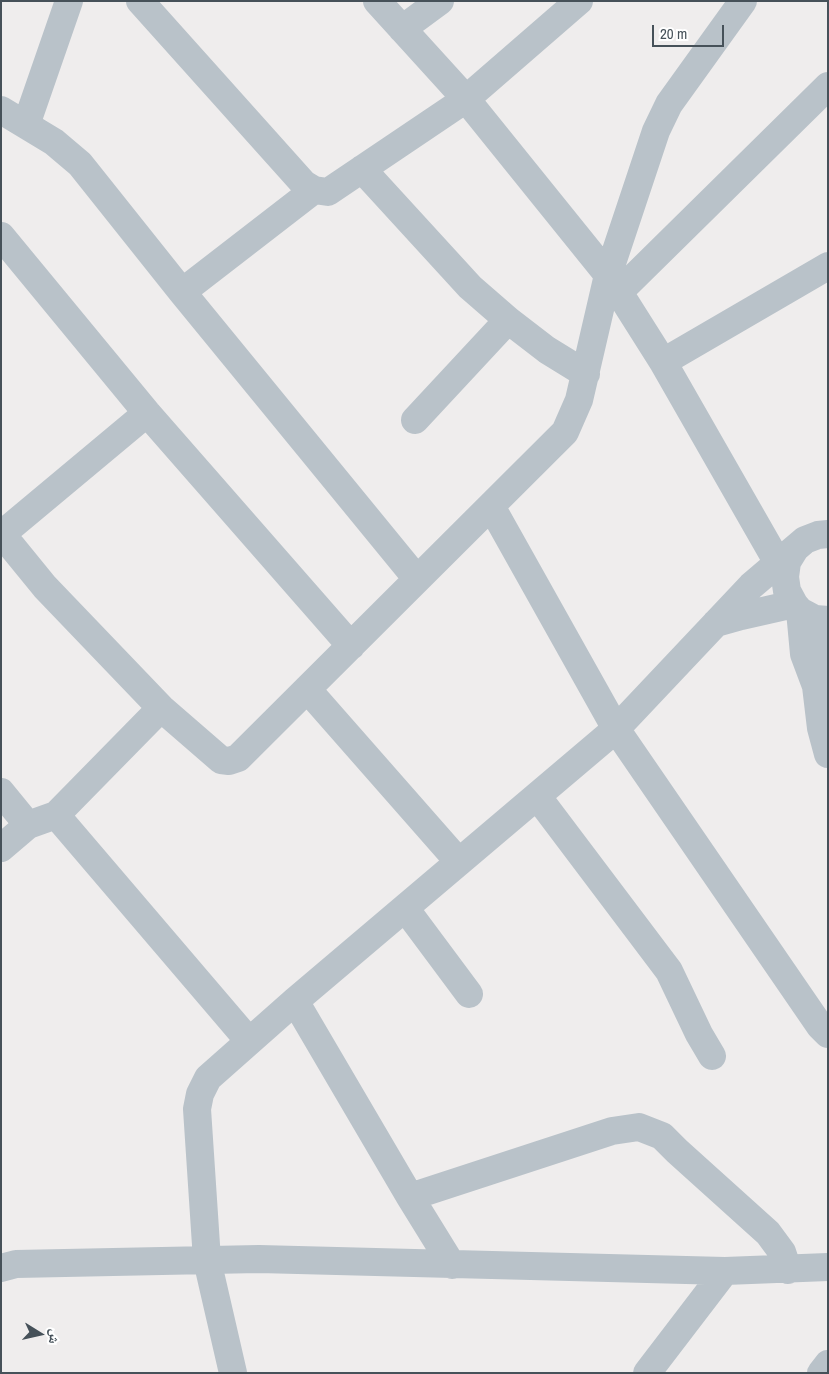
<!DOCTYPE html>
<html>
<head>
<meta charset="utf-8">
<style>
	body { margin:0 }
	#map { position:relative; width:829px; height:1374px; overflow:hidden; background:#efeded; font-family:"Archivo Narrow","Noto Naskh Arabic",sans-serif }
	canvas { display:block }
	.frame { position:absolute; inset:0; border:2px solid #465159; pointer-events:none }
	.north { position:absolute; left:15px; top:1309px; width:50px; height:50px; -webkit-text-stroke:4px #fff; paint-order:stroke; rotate:100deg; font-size:14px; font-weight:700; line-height:20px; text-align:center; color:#465159 }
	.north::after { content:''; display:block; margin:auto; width:18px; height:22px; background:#465159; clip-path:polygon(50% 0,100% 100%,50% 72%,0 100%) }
	.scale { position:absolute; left:652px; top:25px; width:72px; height:22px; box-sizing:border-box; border:2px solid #465159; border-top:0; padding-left:6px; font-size:15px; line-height:18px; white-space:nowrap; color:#465159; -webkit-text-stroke:4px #fff; paint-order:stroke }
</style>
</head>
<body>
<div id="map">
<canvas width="829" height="1374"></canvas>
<div class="frame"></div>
<div class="north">ش</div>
<div class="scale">20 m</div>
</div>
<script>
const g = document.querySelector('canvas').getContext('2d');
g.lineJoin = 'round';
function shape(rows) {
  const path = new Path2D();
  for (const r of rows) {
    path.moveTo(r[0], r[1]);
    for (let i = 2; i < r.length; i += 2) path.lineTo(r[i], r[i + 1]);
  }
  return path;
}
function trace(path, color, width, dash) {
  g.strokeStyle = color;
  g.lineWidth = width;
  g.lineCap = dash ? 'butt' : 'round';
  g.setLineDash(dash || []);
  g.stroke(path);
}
const minor = shape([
	[140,1,304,184,314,190,328,192,466,99,579,1],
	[377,1,466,99,608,275,663,362,778,563],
	[402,29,440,1],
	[1,110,54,142,80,164,182,292,417,579],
	[26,125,69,1],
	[362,169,470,287,508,320,547,350,586,374],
	[1,236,147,413,351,646],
	[182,292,314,190],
	[619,292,828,86],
	[663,362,828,266],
	[415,420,508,320],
	[491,506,616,729,820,1026,828,1034],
	[1,533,45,587,161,708,221,760,229,761,238,758,565,432,579,400,608,275,656,131,669,104,743,1],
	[2,534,147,413],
	[795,549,787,562,785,577,787,591,794,604,800,611,815,619,828,620],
	[800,611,804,654,816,686,821,728,828,754],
	[716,623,741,616,794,604],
	[816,686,828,639],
	[307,689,459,862],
	[1,792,28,825],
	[537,796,669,971,699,1034,712,1056],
	[56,815,249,1041],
	[1,848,28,825,56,815,161,708],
	[405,908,469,994],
	[295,1001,410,1197,452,1265],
	[410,1197,612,1131,639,1127,662,1136,677,1151,768,1233,782,1252,788,1270],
	[1,1268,16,1264,259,1259,725,1271,828,1267],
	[233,1373,207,1260,197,1109,200,1094,208,1078,295,1001,616,729,751,586,805,540,818,535,828,534],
	[647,1373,725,1271],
	[821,1373,828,1364]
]);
trace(minor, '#b9c2c9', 28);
</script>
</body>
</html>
